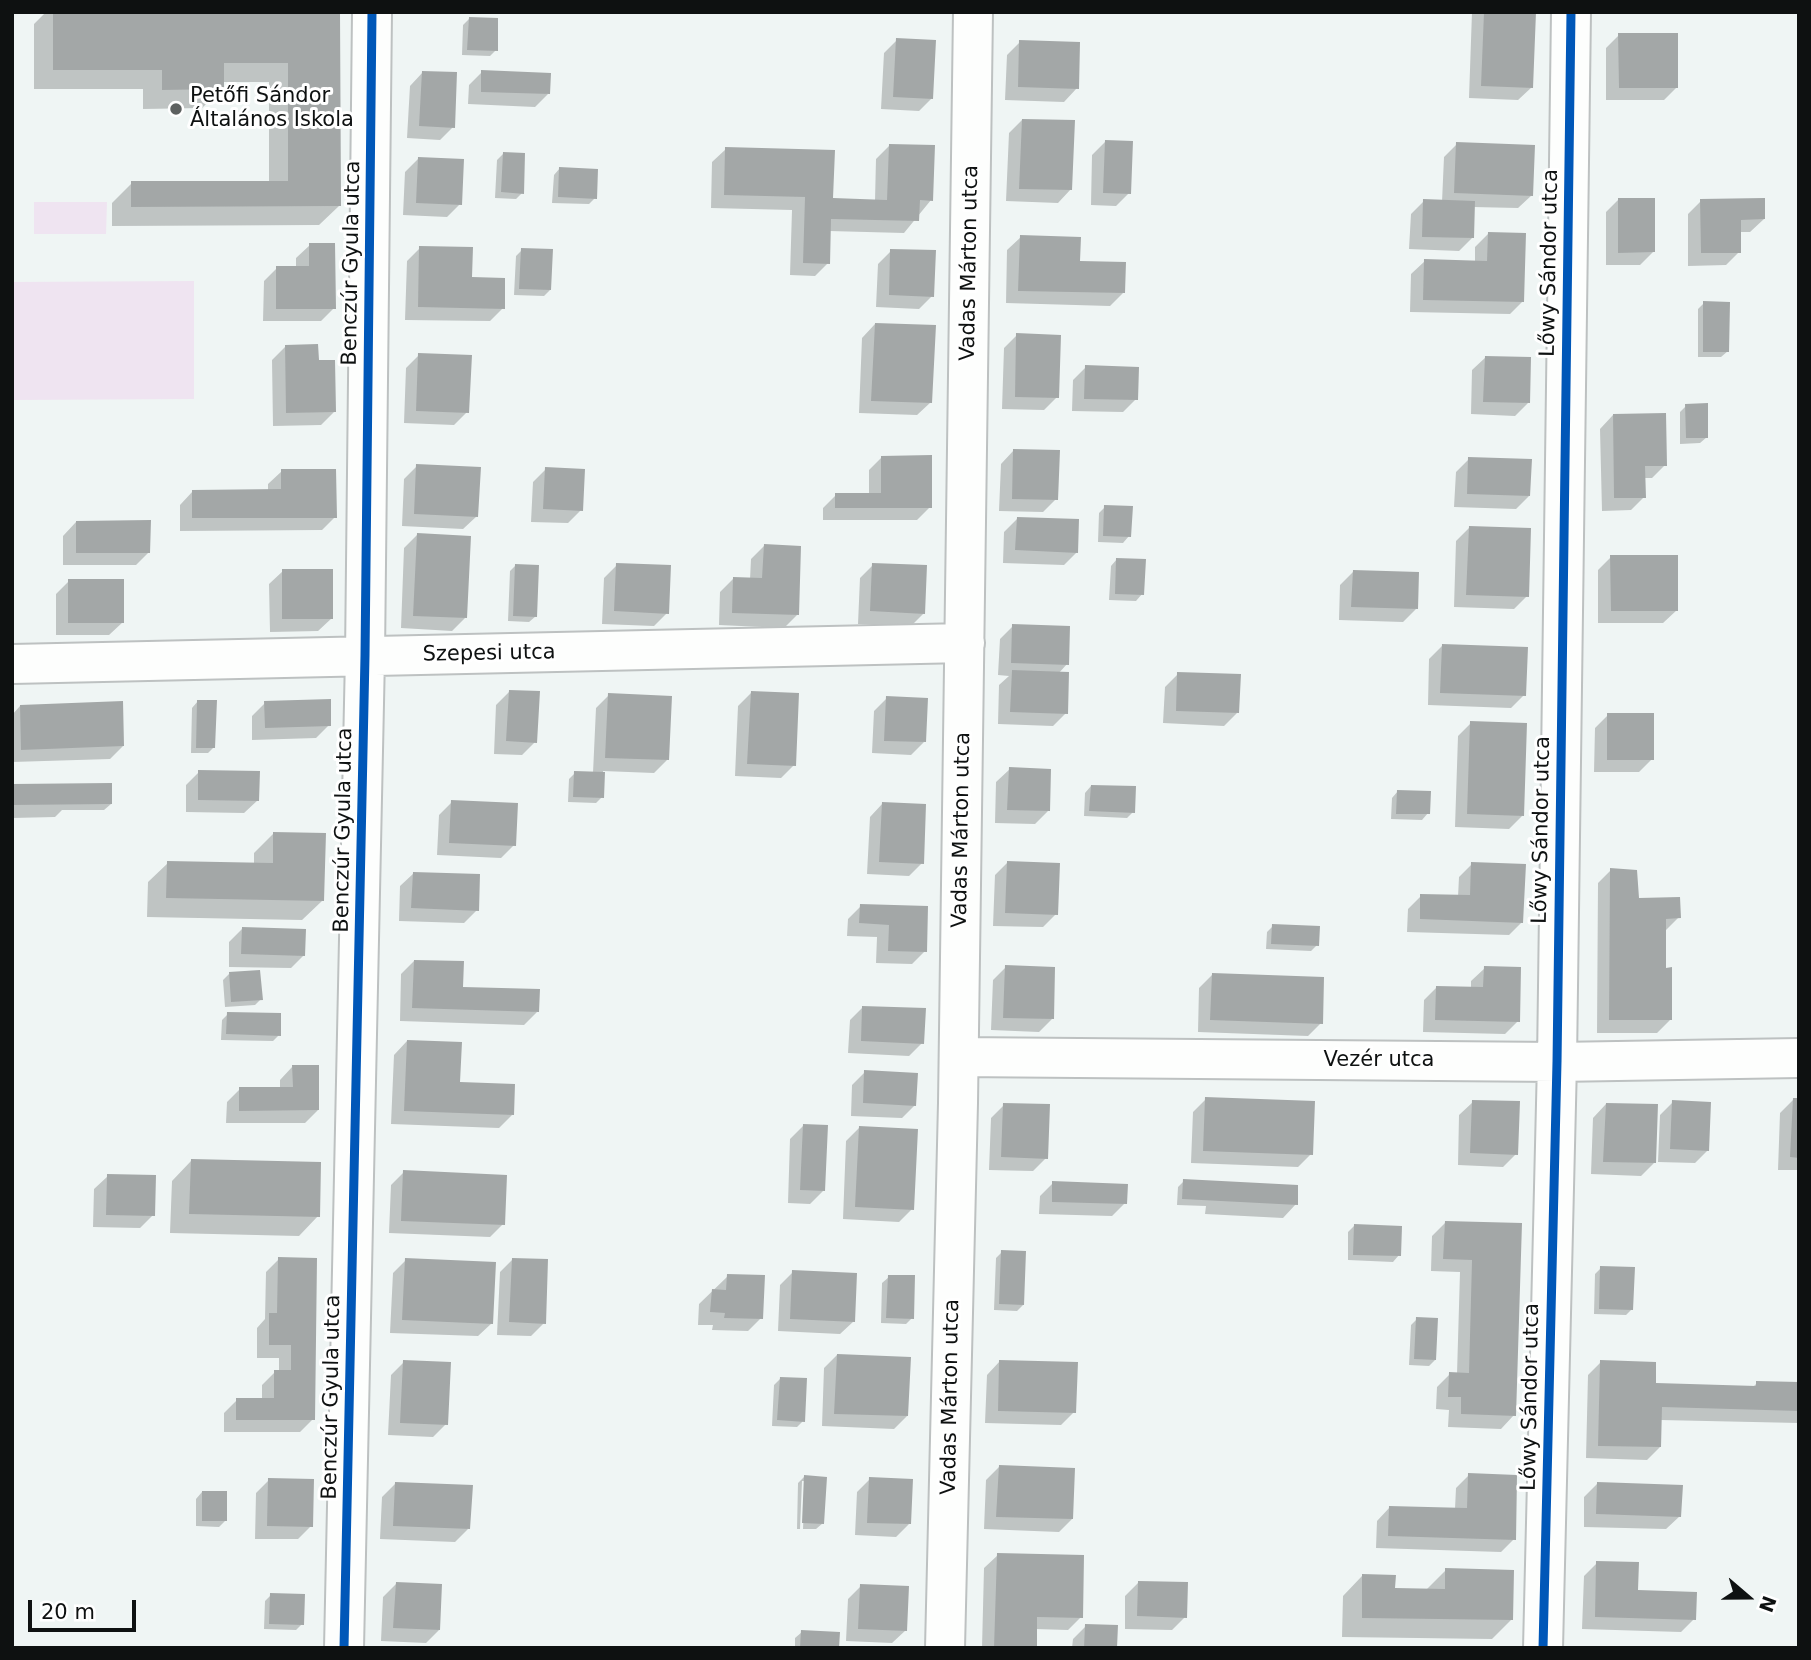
<!DOCTYPE html>
<html>
<head>
<meta charset="utf-8">
<style>
	body { margin:0 }
	#map { position:relative; width:1811px; height:1660px; overflow:hidden; background:#eff5f4; font-family:"DejaVu Sans",sans-serif }
	canvas { display:block }
	.frame { position:absolute; inset:0; border:14px solid #0e1111; pointer-events:none }
	.north { position:absolute; left:1713px; top:1562px; width:70px; height:70px; -webkit-text-stroke:5px #fff; paint-order:stroke; rotate:110deg; font-size:19px; font-weight:700; line-height:28px; text-align:center; color:#0e1111 }
	.north::after { content:''; display:block; margin:auto; width:24px; height:32px; background:#0e1111; clip-path:polygon(50% 0,100% 100%,50% 72%,0 100%) }
	.scale { position:absolute; left:28px; top:1600px; width:108px; height:32px; box-sizing:border-box; border:4px solid #0e1111; border-top:0; padding-left:9px; font-size:21px; line-height:24px; white-space:nowrap; color:#0e1111; -webkit-text-stroke:5px #fff; paint-order:stroke }
</style>
</head>
<body>
<div id="map">
<canvas width="1811" height="1660"></canvas>
<div class="frame"></div>
<div class="north">N</div>
<div class="scale">20 m</div>
</div>
<script>
const g = document.querySelector('canvas').getContext('2d');
g.lineJoin = 'round';
function fill(path, color) {
  g.fillStyle = color;
  g.fill(path, 'evenodd');
}
function shape(rows) {
  const path = new Path2D();
  for (const r of rows) {
    path.moveTo(r[0], r[1]);
    for (let i = 2; i < r.length; i += 2) path.lineTo(r[i], r[i + 1]);
  }
  return path;
}
function trace(path, color, width, dash) {
  g.strokeStyle = color;
  g.lineWidth = width;
  g.lineCap = dash ? 'butt' : 'round';
  g.setLineDash(dash || []);
  g.stroke(path);
}
function write(font, color, halo, rows, align = 'center') {
  g.font = font + ' "DejaVu Sans",sans-serif';
  g.lineWidth = 6;
  g.setLineDash([]);
  g.textBaseline = 'middle';
  g.strokeStyle = halo;
  g.fillStyle = color;
  for (const [text, x, y, turn = 0] of rows) {
    g.save();
    g.translate(x, y);
    g.rotate((+turn || 0) * Math.PI / 180);
    g.textAlign = isNaN(turn) ? turn : align;
    if (halo) g.strokeText(text, 0, 0);
    g.fillText(text, 0, 0);
    g.restore();
  }
}
const green = shape([
	[34,202,107,202,106,234,34,234],
	[194,281,194,399,12,400,12,282]
]);
const shadow = shape([
	[46,12,338,12,339,206,319,225,112,226,112,203,132,183,269,183,269,82,222,82,222,89,202,108,143,109,143,89,34,89,34,24],
	[1472,12,1534,12,1532,87,1518,100,1469,98],
	[469,19,496,50,490,56,462,55,463,25],
	[1619,35,1677,87,1664,100,1606,100,1606,48],
	[897,40,932,98,919,111,881,109,884,53],
	[1020,42,1077,88,1064,102,1005,100,1007,55],
	[423,72,453,127,440,140,407,138,410,86],
	[482,72,548,94,535,107,468,104,469,85],
	[1022,120,1071,189,1058,203,1006,201,1009,133],
	[1105,142,1129,193,1116,206,1091,205,1092,155],
	[1457,144,1532,195,1518,208,1473,207,1472,238,1459,251,1409,249,1411,214,1424,201,1442,202,1444,157],
	[889,146,931,200,904,233,829,231,828,263,815,276,790,275,792,210,711,208,712,162,726,149,832,200,875,201,876,159],
	[503,154,522,193,516,199,495,198,497,160],
	[418,159,460,204,447,217,403,215,405,172],
	[560,168,595,198,589,204,552,203,554,175],
	[1619,199,1653,252,1640,265,1606,265,1606,212],
	[1701,201,1764,219,1750,232,1739,232,1739,252,1726,265,1688,266,1688,214],
	[1488,234,1523,301,1510,314,1410,312,1411,274,1425,261,1475,262,1475,247],
	[1021,237,1078,263,1123,293,1110,306,1006,303,1007,250],
	[310,245,334,308,321,321,263,321,264,281,277,268,296,268,296,258],
	[420,248,471,279,503,308,490,321,405,320,407,261],
	[522,250,550,290,544,296,514,295,516,256],
	[891,251,932,296,919,309,876,307,878,264],
	[1704,303,1728,351,1721,357,1698,357,1698,309],
	[875,324,931,402,917,415,859,413,862,338],
	[1017,335,1057,397,1044,410,1002,409,1004,348],
	[285,347,317,362,334,412,321,425,273,426,272,360],
	[419,355,467,412,454,425,404,423,406,368],
	[1486,357,1528,403,1515,416,1471,414,1472,370],
	[1086,367,1136,399,1123,412,1072,411,1073,380],
	[1686,406,1707,437,1700,443,1680,444,1680,412],
	[1613,415,1665,465,1652,478,1644,478,1644,497,1631,510,1602,511,1600,429],
	[1014,450,1056,499,1043,512,999,511,1001,464],
	[882,457,930,507,917,520,823,520,823,508,836,495,869,495,869,470],
	[1469,459,1529,496,1516,509,1454,507,1456,472],
	[417,466,477,516,463,529,402,526,404,479],
	[546,469,581,510,568,523,531,522,533,482],
	[282,471,335,517,322,530,180,531,180,505,193,491,268,491,268,484],
	[1105,507,1129,536,1123,543,1098,542,1099,513],
	[1017,519,1077,552,1064,565,1003,563,1004,532],
	[76,522,149,552,136,565,63,565,63,536],
	[1469,528,1527,596,1514,609,1454,607,1456,541],
	[417,535,465,618,452,631,401,628,404,548],
	[764,546,797,615,784,628,719,625,720,592,733,579,750,580,751,559],
	[1611,557,1677,610,1663,623,1598,623,1598,570],
	[1117,559,1142,594,1136,601,1109,600,1111,566],
	[516,565,536,616,529,622,508,621,510,571],
	[617,565,667,613,654,626,602,624,604,578],
	[873,565,924,613,911,626,858,624,860,578],
	[283,571,332,618,318,631,270,632,269,584],
	[1353,572,1416,609,1403,622,1339,620,1340,585],
	[69,581,123,622,109,635,56,635,56,594],
	[1013,626,1067,664,1058,674,1066,713,1053,726,998,724,999,685,1009,676,998,675,1000,639],
	[1442,646,1524,695,1511,708,1428,705,1429,659],
	[1178,674,1237,713,1224,726,1163,723,1165,687],
	[509,692,535,742,522,755,494,754,496,705],
	[751,693,794,765,781,778,735,776,738,706],
	[609,695,667,760,654,773,603,771,602,797,596,803,568,802,569,779,575,773,593,773,596,708],
	[887,698,924,742,911,755,872,753,874,711],
	[198,701,214,747,208,753,191,753,192,708],
	[265,703,329,725,316,738,252,740,252,716],
	[20,706,123,746,110,759,12,762,12,715],
	[1608,715,1652,759,1639,772,1594,772,1595,728],
	[1471,723,1522,816,1509,829,1455,827,1458,736],
	[1010,769,1048,811,1035,824,995,823,996,782],
	[199,772,258,800,244,813,186,812,186,785],
	[12,785,111,804,104,810,62,810,55,817,12,818],
	[1091,786,1133,812,1127,818,1084,816,1085,793],
	[1398,791,1428,813,1422,820,1391,819,1392,798],
	[452,802,514,845,501,858,437,855,439,815],
	[883,803,922,863,909,876,867,874,870,817],
	[274,833,322,901,302,920,147,917,148,882,168,863,254,865,254,853],
	[1008,862,1056,914,1043,927,993,926,995,875],
	[1472,864,1522,922,1509,935,1407,932,1408,909,1421,896,1458,897,1459,877],
	[1611,870,1637,900,1679,917,1666,930,1664,969,1670,1020,1657,1033,1597,1033,1598,883],
	[414,873,477,910,464,923,399,921,400,886],
	[861,906,927,908,925,951,912,964,876,963,877,937,847,936,848,919],
	[1273,926,1317,945,1311,951,1266,949,1267,932],
	[242,929,304,955,291,968,229,967,229,942],
	[414,961,461,989,537,1012,524,1025,400,1021,401,974],
	[1006,967,1052,1019,1039,1032,991,1030,993,980],
	[1485,968,1518,1021,1505,1034,1423,1032,1424,1000,1437,987,1471,988,1471,981],
	[229,974,261,999,255,1005,225,1007,223,980],
	[1212,975,1321,1023,1308,1036,1198,1032,1199,988],
	[863,1007,922,1043,909,1056,848,1053,850,1020],
	[228,1014,279,1035,273,1041,221,1040,222,1020],
	[407,1041,458,1084,512,1115,499,1128,391,1124,394,1055],
	[293,1066,318,1110,305,1123,226,1123,227,1102,240,1089,280,1089,280,1080],
	[865,1072,915,1105,902,1118,851,1116,852,1085],
	[1206,1099,1311,1154,1298,1167,1191,1163,1193,1112],
	[1793,1100,1799,1100,1799,1170,1778,1170,1780,1113],
	[1473,1102,1516,1154,1503,1167,1458,1165,1459,1115],
	[1673,1102,1708,1150,1695,1163,1658,1162,1660,1115],
	[1606,1104,1654,1163,1641,1176,1591,1174,1593,1118],
	[1004,1105,1046,1158,1033,1171,989,1170,991,1118],
	[803,1126,823,1191,810,1204,788,1203,790,1139],
	[859,1128,912,1209,899,1222,843,1219,846,1141],
	[191,1161,318,1216,299,1236,170,1233,172,1181],
	[404,1172,503,1224,490,1237,389,1233,391,1185],
	[108,1176,153,1215,140,1228,93,1227,94,1189],
	[1184,1181,1296,1204,1283,1218,1205,1214,1206,1206,1177,1205,1178,1187],
	[1053,1183,1125,1203,1112,1216,1039,1214,1040,1196],
	[1445,1223,1520,1225,1514,1415,1501,1429,1448,1427,1449,1410,1436,1409,1437,1387,1450,1374,1457,1374,1460,1272,1431,1271,1432,1236],
	[1354,1226,1399,1255,1393,1262,1348,1260,1348,1232],
	[1002,1252,1023,1305,1017,1311,994,1310,996,1258],
	[279,1259,313,1419,300,1432,224,1432,224,1413,237,1400,262,1400,262,1385,275,1372,279,1372,279,1358,257,1358,257,1328,265,1319,266,1272],
	[513,1259,544,1323,531,1336,497,1335,500,1272],
	[406,1260,492,1323,478,1336,390,1333,393,1273],
	[1601,1268,1632,1309,1626,1315,1594,1314,1595,1274],
	[793,1272,854,1321,840,1334,778,1331,780,1285],
	[728,1276,761,1318,748,1331,712,1330,713,1325,698,1325,699,1304],
	[889,1277,912,1318,906,1324,881,1323,882,1283],
	[1417,1319,1435,1360,1429,1366,1409,1365,1411,1325],
	[837,1355,907,1416,894,1429,822,1426,824,1368],
	[1000,1361,1074,1412,1061,1425,985,1423,987,1375],
	[404,1362,446,1424,433,1437,388,1435,391,1375],
	[1601,1362,1654,1385,1752,1388,1757,1383,1799,1384,1799,1423,1660,1420,1660,1447,1647,1460,1586,1458,1588,1375],
	[780,1379,803,1421,797,1427,772,1426,774,1385],
	[999,1467,1072,1519,1059,1532,984,1529,986,1480],
	[1469,1475,1514,1539,1501,1552,1376,1548,1377,1521,1390,1507,1455,1509,1456,1488],
	[804,1477,823,1523,816,1529,803,1529,805,1481,802,1481,800,1529,797,1529,798,1483],
	[870,1479,909,1524,896,1537,855,1535,857,1492],
	[269,1480,311,1526,298,1539,255,1539,256,1493],
	[395,1484,468,1529,455,1542,380,1539,382,1497],
	[1597,1484,1680,1516,1666,1529,1584,1527,1584,1497],
	[202,1492,225,1521,219,1527,196,1526,196,1499],
	[998,1555,1081,1617,1068,1630,1035,1629,1035,1648,982,1648,984,1568],
	[1597,1563,1637,1592,1694,1619,1681,1632,1582,1629,1584,1576],
	[1446,1570,1512,1619,1492,1639,1342,1637,1343,1596,1362,1576,1394,1590,1426,1590],
	[1138,1583,1185,1617,1172,1630,1125,1629,1125,1596],
	[396,1584,439,1630,426,1643,381,1641,383,1597],
	[861,1586,906,1630,892,1643,846,1641,848,1599],
	[271,1595,302,1624,296,1630,264,1629,265,1601],
	[1086,1626,1116,1648,1072,1648,1073,1639],
	[802,1632,837,1648,795,1648,795,1638]
]);
const building = shape([
	[53,12,340,12,341,206,131,207,131,181,288,181,288,63,224,63,224,89,162,90,162,70,53,70],
	[1484,12,1536,12,1533,88,1481,86],
	[469,17,498,18,498,51,467,50],
	[1618,33,1678,33,1678,88,1619,88],
	[896,38,936,40,933,99,893,97],
	[1019,40,1080,42,1079,89,1018,87],
	[481,70,551,73,550,94,481,92],
	[422,71,457,72,455,128,419,126],
	[1022,119,1075,120,1072,190,1019,189],
	[1105,140,1133,141,1131,194,1103,193],
	[1456,142,1535,145,1533,196,1454,193],
	[889,144,935,145,933,201,920,200,919,221,831,219,830,264,803,263,805,197,724,195,725,147,835,150,833,198,887,200],
	[503,152,525,153,524,194,501,192],
	[418,157,464,159,462,205,416,203],
	[559,167,598,169,597,199,558,197],
	[1618,198,1655,198,1655,252,1618,253],
	[1765,198,1765,219,1741,220,1741,253,1701,253,1700,199],
	[1423,199,1475,201,1474,238,1422,237],
	[1488,232,1526,233,1524,302,1423,300,1424,259,1487,261],
	[1020,235,1081,237,1080,261,1126,262,1125,293,1018,291],
	[309,243,335,243,336,309,276,309,276,266,309,266],
	[419,246,473,247,472,277,505,278,505,309,418,307],
	[521,248,553,249,551,290,519,289],
	[890,249,936,250,934,297,889,295],
	[1703,301,1730,302,1729,352,1703,352],
	[875,323,936,325,932,403,871,401],
	[1016,333,1061,335,1059,398,1015,397],
	[318,344,319,360,335,360,336,412,286,413,285,345],
	[418,353,472,355,469,413,416,411],
	[1485,356,1531,357,1530,403,1483,402],
	[1085,365,1139,367,1138,400,1084,399],
	[1708,403,1708,438,1686,438,1685,404],
	[1666,413,1667,466,1645,466,1646,498,1614,498,1613,414],
	[1013,449,1060,450,1058,500,1012,499],
	[932,455,932,508,835,508,835,493,881,493,881,456],
	[1468,457,1532,459,1530,496,1467,494],
	[416,464,481,467,478,517,414,514],
	[545,467,585,469,583,511,543,509],
	[281,469,336,469,337,518,192,518,192,490,281,489],
	[1104,505,1133,506,1131,537,1103,536],
	[1017,517,1079,519,1078,553,1015,550],
	[151,520,150,553,76,553,76,521],
	[1469,526,1531,528,1529,597,1466,595],
	[417,533,471,536,467,618,413,616],
	[764,544,801,546,799,615,732,613,733,577,762,578],
	[1610,555,1678,555,1678,611,1611,611],
	[1116,558,1146,559,1144,595,1115,594],
	[616,563,671,565,669,614,614,611],
	[872,563,927,565,925,614,870,611],
	[515,564,539,565,537,617,513,616],
	[282,569,333,569,333,619,282,619],
	[1353,570,1419,572,1418,609,1351,607],
	[68,579,124,579,124,623,68,623],
	[1012,624,1070,626,1069,665,1011,663],
	[1442,644,1528,647,1526,696,1440,693],
	[1012,670,1069,672,1068,714,1010,712],
	[1177,672,1241,674,1239,713,1176,711],
	[509,690,540,691,537,743,506,741],
	[751,691,799,693,796,766,747,764],
	[608,693,672,696,669,760,605,758],
	[886,696,928,698,926,742,884,741],
	[331,699,331,726,265,728,264,701],
	[197,700,217,700,215,748,196,748],
	[123,701,124,746,21,750,20,705],
	[1607,713,1654,713,1654,760,1607,760],
	[1470,721,1527,723,1524,816,1467,814],
	[1009,767,1051,769,1050,811,1007,810],
	[198,770,260,771,259,801,198,800],
	[574,771,605,772,604,798,573,797],
	[112,783,112,804,12,805,12,784],
	[1091,785,1136,786,1135,813,1089,811],
	[1397,790,1431,791,1430,814,1396,814],
	[451,800,518,803,516,846,449,843],
	[882,802,926,804,924,864,879,862],
	[273,832,326,833,324,901,166,898,167,861,273,863],
	[1007,861,1060,863,1058,915,1005,913],
	[1471,862,1526,864,1523,923,1420,919,1420,894,1470,895],
	[1610,868,1637,870,1639,898,1680,897,1681,918,1666,919,1666,968,1672,967,1672,1020,1609,1020],
	[413,872,480,874,479,911,411,908],
	[860,904,928,906,927,952,888,951,889,925,859,923],
	[1272,924,1320,926,1319,946,1271,944],
	[242,927,306,929,305,956,241,954],
	[414,960,464,961,463,987,540,989,539,1012,412,1008],
	[1005,965,1055,967,1054,1019,1003,1018],
	[1484,966,1521,967,1520,1022,1435,1020,1436,986,1483,987],
	[260,970,263,1000,231,1002,229,972],
	[1212,973,1324,977,1323,1024,1210,1020],
	[862,1006,926,1008,924,1044,861,1041],
	[227,1012,281,1013,281,1036,226,1034],
	[407,1040,462,1042,460,1082,515,1084,514,1115,404,1111],
	[292,1065,319,1065,319,1110,239,1111,239,1087,293,1087],
	[864,1070,918,1073,916,1106,863,1103],
	[1205,1097,1315,1101,1313,1155,1203,1151],
	[1793,1098,1799,1098,1799,1158,1790,1157],
	[1472,1100,1520,1101,1518,1155,1470,1153],
	[1672,1100,1711,1102,1709,1151,1670,1149],
	[1003,1103,1050,1104,1048,1159,1001,1157],
	[1606,1103,1658,1104,1656,1163,1603,1162],
	[803,1124,828,1125,825,1191,800,1190],
	[859,1126,918,1129,914,1210,855,1207],
	[191,1159,321,1162,320,1217,189,1214],
	[403,1170,507,1175,505,1225,401,1221],
	[107,1174,156,1175,155,1216,106,1215],
	[1183,1179,1298,1185,1298,1205,1182,1199],
	[1052,1181,1128,1184,1127,1204,1052,1202],
	[1445,1221,1522,1223,1516,1416,1461,1414,1461,1397,1448,1397,1449,1372,1469,1373,1472,1260,1443,1259],
	[1354,1224,1402,1226,1401,1256,1353,1255],
	[1001,1250,1026,1251,1024,1305,999,1304],
	[278,1257,317,1258,315,1420,236,1420,236,1398,274,1398,274,1370,291,1370,291,1345,269,1345,269,1313,277,1313],
	[405,1258,496,1262,493,1324,402,1320],
	[512,1258,548,1259,546,1324,509,1322],
	[1600,1266,1635,1267,1633,1310,1599,1309],
	[792,1270,857,1273,855,1322,790,1319],
	[727,1274,765,1275,763,1319,724,1318,725,1313,710,1312,712,1289,726,1290],
	[888,1275,915,1275,914,1319,886,1318],
	[1416,1317,1438,1318,1436,1360,1414,1359],
	[837,1354,911,1357,908,1416,834,1414],
	[403,1360,451,1362,448,1425,400,1423],
	[999,1360,1078,1362,1076,1413,998,1411],
	[1600,1360,1656,1362,1656,1383,1756,1386,1756,1381,1799,1382,1799,1411,1662,1407,1661,1447,1598,1446],
	[780,1377,807,1378,805,1422,777,1420],
	[999,1465,1075,1468,1073,1519,996,1517],
	[1468,1473,1517,1475,1516,1540,1388,1536,1389,1506,1467,1508],
	[804,1475,827,1477,824,1524,802,1523],
	[869,1477,913,1479,911,1524,867,1523],
	[268,1478,314,1479,313,1527,267,1526],
	[395,1482,473,1485,470,1529,393,1526],
	[1597,1482,1683,1485,1681,1517,1596,1514],
	[202,1491,227,1491,227,1521,202,1521],
	[997,1553,1084,1555,1083,1618,1037,1617,1037,1648,994,1648],
	[1596,1561,1639,1562,1638,1590,1697,1592,1696,1620,1595,1617],
	[1445,1568,1514,1570,1513,1620,1362,1618,1362,1574,1396,1575,1395,1588,1445,1589],
	[1138,1581,1188,1582,1187,1618,1137,1616],
	[396,1582,442,1584,440,1630,393,1628],
	[860,1584,909,1586,907,1631,858,1629],
	[270,1593,305,1594,304,1625,269,1624],
	[1085,1624,1118,1625,1117,1648,1084,1648],
	[801,1630,840,1632,839,1648,800,1648]
]);
const minor = shape([
	[12,664,965,643],
	[959,1057,1557,1062,1799,1058],
	[344,1648,365,656,372,12],
	[945,1648,958,1103,973,12],
	[1543,1648,1557,1062,1571,12]
]);
const cycleway = shape([
	[344,1648,365,656,372,12],
	[1543,1648,1557,1062,1571,12]
]);
const markers = [
	[176,109,7,"#5d6160"]
];
const poiNames = [
	["Petőfi Sándor",190,97],
	["Általános Iskola",190,121]
];
const streetNames = [
	["Benczúr Gyula utca",352,263,-89],
	["Vadas Márton utca",970,263,-89],
	["Lőwy Sándor utca",1550,263,-89],
	["Szepesi utca",489,654,-1],
	["Benczúr Gyula utca",344,830,-89],
	["Vadas Márton utca",962,830,-89],
	["Lőwy Sándor utca",1542,830,-89],
	["Vezér utca",1379,1061],
	["Benczúr Gyula utca",332,1397,-89],
	["Vadas Márton utca",951,1397,-89],
	["Lőwy Sándor utca",1531,1397,-89]
];
fill(green, '#efe4f1');
fill(shadow, '#0003');
fill(building, '#a3a7a7');
trace(minor, '#bdc1c1', 42);
trace(minor, '#fdfefd', 38);
trace(cycleway, '#0057b8', 9);
for (const [x, y, r, color] of markers) {
  const dot = new Path2D();
  dot.arc(x, y, r, 0, 2 * Math.PI);
  g.fillStyle = color;
  g.fill(dot);
  trace(dot, '#fff', 2.5);
}
write('21px', '#0e1111', '#fff', poiNames, 'left');
write('21px', '#0e1111', '#fff', streetNames);
</script>
</body>
</html>
